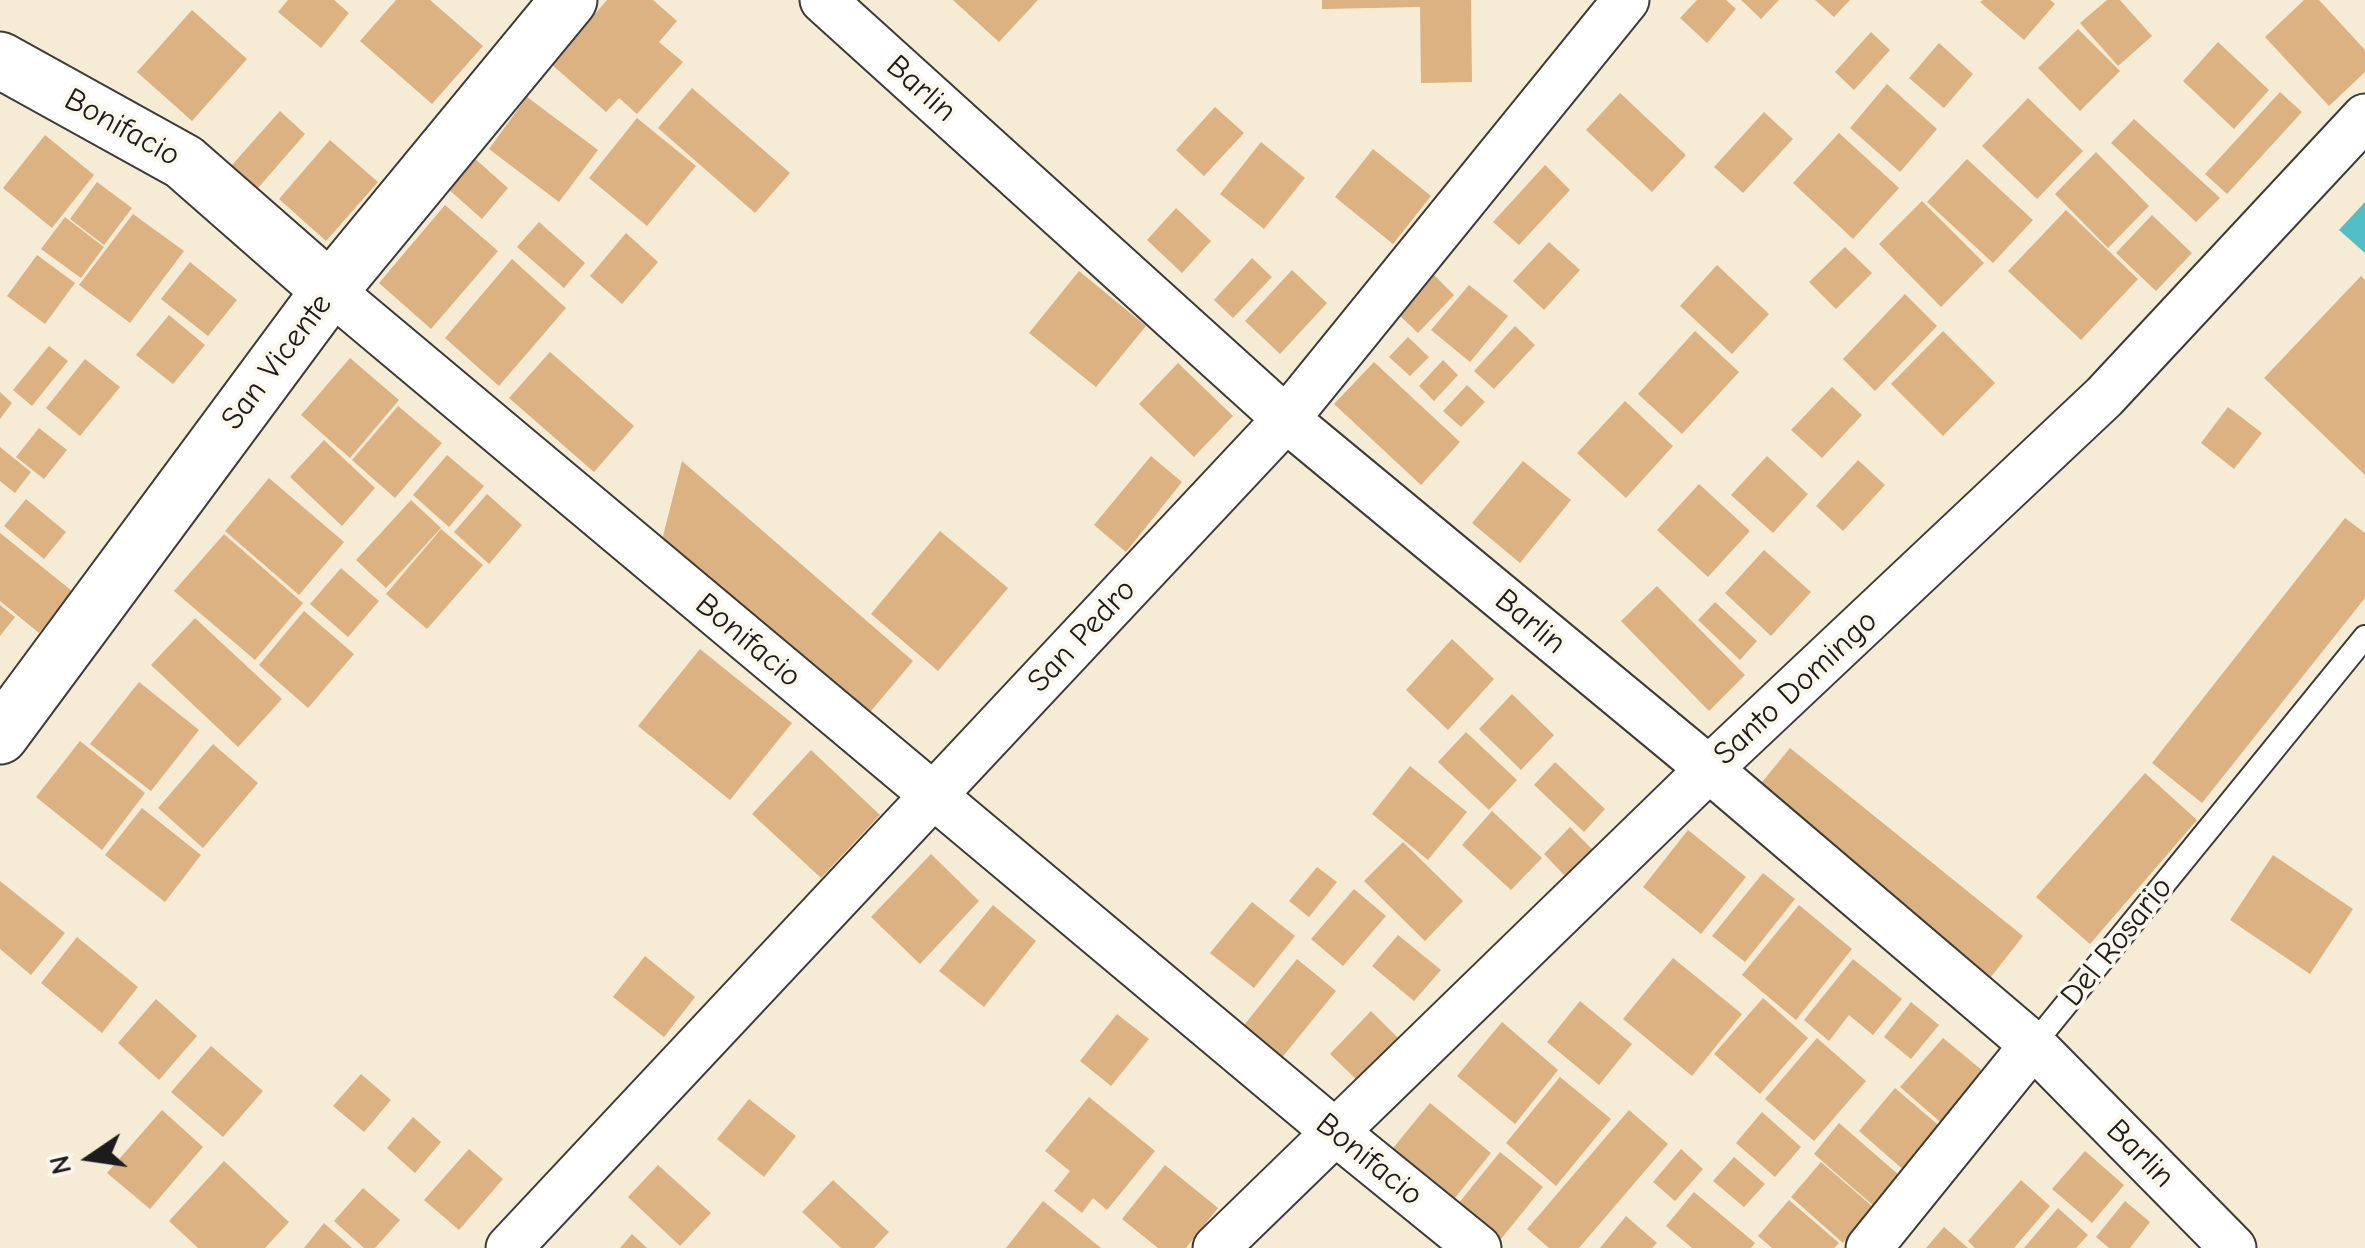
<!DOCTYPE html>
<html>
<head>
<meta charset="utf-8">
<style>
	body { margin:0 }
	#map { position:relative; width:2365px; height:1248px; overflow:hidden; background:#f6ebd5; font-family:"Comic Neue",sans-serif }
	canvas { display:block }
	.north { position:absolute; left:40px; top:1108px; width:100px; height:100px; -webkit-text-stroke:8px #fbf7ec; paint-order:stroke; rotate:257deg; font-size:28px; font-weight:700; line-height:40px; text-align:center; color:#1c1c1c }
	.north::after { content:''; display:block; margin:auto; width:35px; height:45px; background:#1c1c1c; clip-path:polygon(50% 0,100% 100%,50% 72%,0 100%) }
</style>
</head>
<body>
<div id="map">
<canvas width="2365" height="1248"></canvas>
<div class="north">N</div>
</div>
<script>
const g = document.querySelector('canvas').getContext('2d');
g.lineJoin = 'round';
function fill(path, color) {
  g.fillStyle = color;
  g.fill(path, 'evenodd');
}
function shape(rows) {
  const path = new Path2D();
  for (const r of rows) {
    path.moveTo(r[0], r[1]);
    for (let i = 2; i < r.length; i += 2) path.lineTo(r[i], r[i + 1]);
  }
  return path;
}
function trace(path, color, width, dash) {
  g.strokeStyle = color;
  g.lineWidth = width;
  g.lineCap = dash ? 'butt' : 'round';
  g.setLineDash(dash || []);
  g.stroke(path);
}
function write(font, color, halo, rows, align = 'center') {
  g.font = font + ' "Comic Neue",sans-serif';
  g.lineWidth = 8;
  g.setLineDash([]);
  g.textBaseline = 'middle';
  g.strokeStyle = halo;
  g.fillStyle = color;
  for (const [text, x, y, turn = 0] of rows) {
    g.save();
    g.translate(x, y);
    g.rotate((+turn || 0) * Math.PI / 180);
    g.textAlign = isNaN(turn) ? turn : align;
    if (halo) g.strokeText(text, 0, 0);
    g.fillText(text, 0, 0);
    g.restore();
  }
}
const water = shape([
	[2365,202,2365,253,2339,230]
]);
const building = shape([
	[288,0,334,0,349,13,321,48,278,12],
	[396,0,430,0,483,46,432,104,360,41],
	[607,0,653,0,677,21,659,42,683,62,637,114,619,98,606,112,551,64],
	[953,0,1038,0,999,42],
	[1322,0,1471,0,1472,82,1421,83,1420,7,1322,9],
	[1697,0,1726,0,1736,9,1707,43,1680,18],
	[1741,0,1779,0,1761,19],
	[1815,0,1850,0,1834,17],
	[1983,0,2050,0,2055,4,2024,40,1980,2],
	[2107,0,2120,0,2152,36,2118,66,2080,23],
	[2304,0,2319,0,2365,50,2365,72,2329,106,2265,37],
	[192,10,247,59,192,121,137,72],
	[2078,29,2120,71,2080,111,2038,68],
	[1871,32,1890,50,1854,90,1835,72],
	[2218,42,2269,90,2234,129,2183,81],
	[1939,43,1973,74,1944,108,1909,78],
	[1887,84,1937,129,1900,172,1850,128],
	[692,88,790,173,755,213,658,128],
	[2280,92,2302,112,2227,194,2205,174],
	[1620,93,1686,155,1652,192,1586,130],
	[527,97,598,150,559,202,489,149],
	[2028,98,2083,151,2037,199,1982,146],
	[1215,107,1244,133,1204,176,1176,150],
	[280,111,305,134,258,188,232,165],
	[1764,112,1793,139,1743,193,1714,167],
	[637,118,696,166,647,226,589,178],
	[2134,119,2220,198,2196,222,2111,143],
	[1839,133,1899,188,1853,239,1793,183],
	[45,135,94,175,52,228,3,188],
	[330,140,378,182,326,241,279,199],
	[1261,142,1305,178,1264,229,1220,194],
	[1373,149,1431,196,1393,244,1335,197],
	[2096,152,2149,206,2108,248,2055,194],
	[473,157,508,188,482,219,447,188],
	[1967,159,2033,220,1993,263,1927,202],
	[1545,165,1570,190,1519,245,1493,222],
	[97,182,132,208,104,245,70,219],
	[1922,201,1984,263,1941,307,1879,244],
	[445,205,498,251,431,329,379,283],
	[1176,208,1211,241,1182,273,1147,240],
	[2066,210,2138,279,2081,340,2008,271],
	[133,214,184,251,130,323,79,285],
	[2152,215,2192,253,2156,291,2116,253],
	[65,217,104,247,81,278,41,249],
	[539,222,585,263,564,288,517,247],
	[626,233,658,262,622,304,590,276],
	[1549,242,1580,270,1544,310,1513,281],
	[1845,247,1872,273,1836,309,1809,282],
	[37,255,75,283,45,324,7,296],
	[1252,258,1272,277,1233,318,1214,300],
	[512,259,566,308,499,386,445,338],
	[190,262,237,300,208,336,161,299],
	[1717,265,1769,314,1732,354,1680,306],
	[1292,270,1327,303,1280,354,1245,321],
	[1079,271,1146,326,1096,387,1029,333],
	[1431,272,1454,295,1418,333,1394,310],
	[2361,276,2365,280,2365,475,2264,378],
	[1469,285,1508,316,1470,362,1431,330],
	[1905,294,1937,326,1875,391,1843,359],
	[169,315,205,345,173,384,136,355],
	[1515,326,1535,345,1494,389,1474,371],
	[1695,331,1739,372,1682,434,1638,394],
	[1943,331,1995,383,1943,436,1891,384],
	[1408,337,1429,357,1410,376,1389,357],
	[49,346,68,361,32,406,13,390],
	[550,352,634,426,594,472,509,398],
	[350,358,399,400,350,458,301,415],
	[85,359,120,387,80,436,46,408],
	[1443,360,1458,375,1434,401,1419,386],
	[1374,362,1460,442,1421,485,1334,404],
	[1178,363,1233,416,1194,457,1139,404],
	[1467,385,1485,402,1461,427,1443,411],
	[1832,387,1862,415,1822,458,1791,430],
	[0,392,12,403,0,419],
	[1625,401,1673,446,1626,498,1577,453],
	[398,406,442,443,395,498,352,460],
	[2228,407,2262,433,2234,469,2201,443],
	[39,428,67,450,44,479,16,457],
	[324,440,375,488,342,526,290,477],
	[0,447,31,472,15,493,0,481],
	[447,455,484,486,449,527,413,495],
	[1151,456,1182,482,1126,552,1094,525],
	[1767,456,1808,494,1773,533,1731,495],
	[1858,460,1885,485,1843,531,1816,506],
	[682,461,913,661,866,717,661,544],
	[1523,461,1571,500,1520,563,1472,523],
	[269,478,344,542,299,595,225,531],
	[1699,484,1750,531,1708,577,1657,530],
	[487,494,522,525,489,564,454,532],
	[26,499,66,532,44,559,4,526],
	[411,500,441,528,386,588,356,560],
	[2345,518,2365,533,2365,598,2202,803,2152,763],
	[441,529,483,565,427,629,386,594],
	[940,531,1008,588,938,671,871,614],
	[0,533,72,591,39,633,0,601],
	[224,534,303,603,255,660,174,591],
	[1764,550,1811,592,1771,636,1725,593],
	[341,568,379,601,348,637,310,604],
	[1657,586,1745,675,1709,711,1621,621],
	[1715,602,1757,641,1740,660,1698,620],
	[0,605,15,617,0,636],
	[304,611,354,654,308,708,259,665],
	[195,618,282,699,238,747,151,665],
	[1452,639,1494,679,1448,730,1406,690],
	[700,649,792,723,730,800,638,726],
	[139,682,199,730,151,791,90,744],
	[1512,694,1554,735,1521,770,1479,729],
	[1466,732,1517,780,1489,810,1438,762],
	[80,741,145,793,102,850,36,797],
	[213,744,258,783,203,848,158,808],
	[1790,748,2023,936,1987,982,1754,792],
	[811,750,880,815,821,878,752,814],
	[1555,762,1605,809,1584,832,1534,785],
	[1410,766,1467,812,1428,860,1372,814],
	[2145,773,2197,820,2090,944,2036,897],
	[142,808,201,855,165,902,105,855],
	[1492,811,1542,858,1511,890,1462,845],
	[1570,827,1593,850,1567,878,1544,854],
	[1688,830,1746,877,1701,934,1643,887],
	[1403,842,1463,901,1425,941,1364,881],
	[931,854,979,901,920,964,871,917],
	[2273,855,2353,909,2310,974,2230,920],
	[1317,867,1337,882,1309,917,1289,901],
	[1763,873,1795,899,1745,962,1712,936],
	[0,881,65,933,31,975,0,949],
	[1354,889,1386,916,1343,966,1311,939],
	[1252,902,1295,936,1254,988,1210,953],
	[993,905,1036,941,984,1007,939,971],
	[1799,905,1852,949,1796,1020,1742,975],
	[1398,935,1441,970,1414,1001,1372,966],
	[77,937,138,987,102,1033,41,983],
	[645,956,695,997,664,1037,613,997],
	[1673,958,1742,1014,1692,1076,1623,1019],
	[1297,959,1336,991,1280,1060,1241,1029],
	[1853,959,1902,999,1873,1035,1849,1015,1829,1041,1804,1020],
	[1763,998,1808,1038,1760,1094,1714,1054],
	[156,999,197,1036,159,1080,118,1043],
	[1580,1001,1632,1044,1599,1085,1547,1042],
	[1911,1002,1939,1025,1911,1059,1884,1037],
	[1371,1011,1398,1038,1358,1081,1330,1054],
	[1117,1014,1149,1039,1111,1086,1080,1061],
	[1502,1022,1558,1070,1515,1124,1457,1076],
	[1817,1038,1866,1081,1814,1141,1765,1099],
	[1943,1038,1989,1076,1946,1127,1900,1087],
	[211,1046,263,1091,223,1137,171,1092],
	[361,1074,391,1100,364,1132,333,1106],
	[1560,1077,1611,1119,1556,1186,1506,1143],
	[1895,1088,1943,1129,1906,1172,1859,1131],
	[1089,1097,1155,1151,1107,1210,1093,1198,1082,1213,1054,1191,1070,1171,1045,1151],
	[749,1099,796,1136,764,1177,717,1139],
	[1430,1103,1491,1153,1450,1204,1389,1153],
	[162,1110,203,1147,150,1209,107,1173],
	[1629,1110,1668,1144,1579,1248,1549,1248,1527,1229],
	[1762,1112,1801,1147,1775,1177,1736,1143],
	[413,1117,441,1142,415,1173,387,1148],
	[1839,1123,1900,1176,1875,1207,1814,1154],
	[469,1149,503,1179,459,1230,424,1200],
	[1681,1149,1703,1169,1675,1201,1653,1182],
	[2085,1151,2124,1185,2092,1223,2052,1189],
	[1500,1152,1543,1187,1501,1239,1458,1204],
	[1734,1157,1765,1184,1744,1207,1713,1181],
	[224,1161,289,1222,265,1248,198,1248,169,1221],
	[1821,1162,1873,1207,1843,1243,1791,1197],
	[658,1165,711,1213,680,1246,628,1197],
	[1165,1165,1218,1208,1186,1248,1158,1248,1122,1219],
	[833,1180,889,1232,874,1248,841,1248,802,1212],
	[2021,1180,2050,1206,2014,1248,1975,1248,1968,1241],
	[363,1188,400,1220,375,1248,364,1248,334,1221],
	[1694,1192,1755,1243,1751,1248,1692,1248,1666,1226],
	[1789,1200,1839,1243,1834,1248,1772,1248,1758,1236],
	[1043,1201,1101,1248,1006,1248],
	[2125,1201,2150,1222,2130,1248,2109,1248,2096,1237],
	[2058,1208,2088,1235,2076,1248,2024,1248],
	[1626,1216,1657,1243,1652,1248,1600,1248],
	[324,1223,352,1248,304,1248],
	[1944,1227,1968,1248,1926,1248],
	[632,1234,647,1248,620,1248]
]);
const service = shape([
	[2033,1045,2365,637]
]);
const minor = shape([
	[823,0,1286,419,1709,769,2033,1045,2233,1248],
	[330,290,1334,1131,1478,1248],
	[509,1248,1286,419,1626,0],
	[1216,1248,1709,769,2104,397,2365,117],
	[1869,1248,2033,1045]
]);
const tertiary = shape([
	[330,290,569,0]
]);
const secondary = shape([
	[0,60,184,162,330,290,0,736]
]);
const streetNames = [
	["Barlin",921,89,42],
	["Bonifacio",122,128,29],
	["San Vicente",277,362,-53],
	["Barlin",1530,622,40],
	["San Pedro",1082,636,-47],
	["Bonifacio",748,641,40],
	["Santo Domingo",1796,688,-43],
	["Del Rosario",2117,942,-51],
	["Barlin",2140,1154,45],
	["Bonifacio",1369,1160,39]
];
fill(water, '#51bfc5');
fill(building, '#dcb283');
trace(service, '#3d3b38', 26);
trace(minor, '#3d3b38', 49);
trace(tertiary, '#3d3b38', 59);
trace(secondary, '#3d3b38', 59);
trace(service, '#fff', 22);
trace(minor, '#fff', 45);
trace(tertiary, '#fff', 55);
trace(secondary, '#fff', 55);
write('32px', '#1c1c1c', '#fbf7ec', streetNames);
</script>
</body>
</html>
